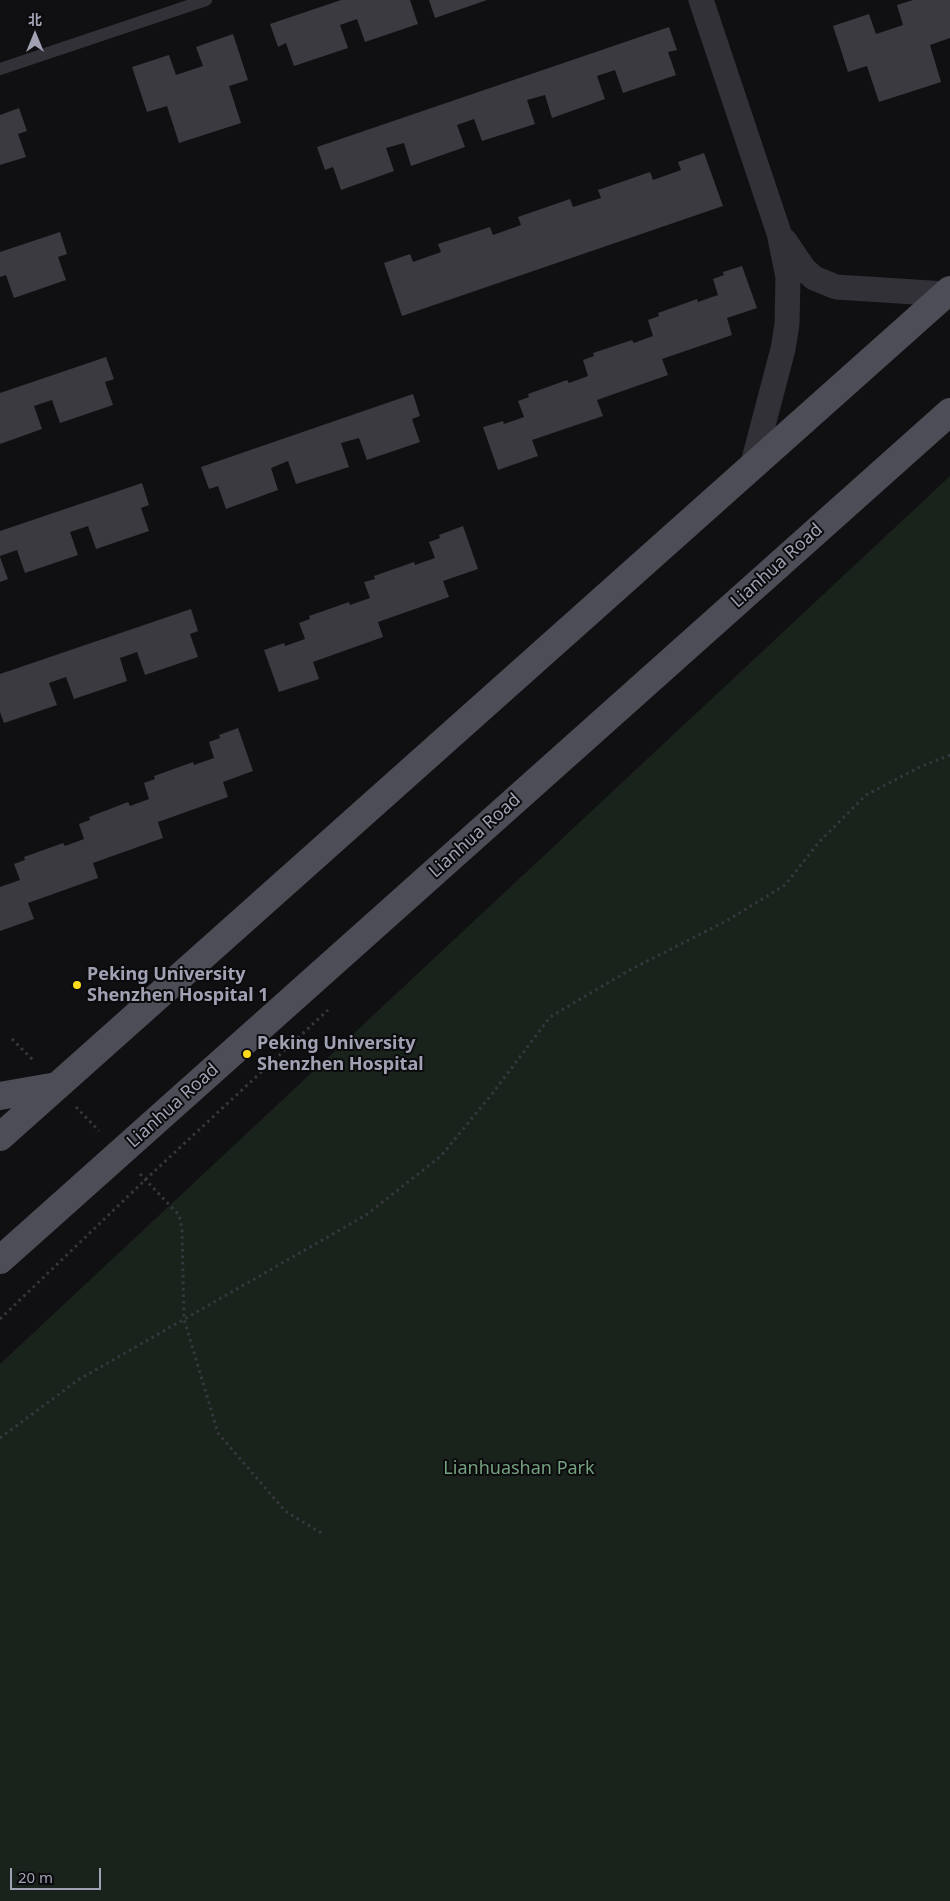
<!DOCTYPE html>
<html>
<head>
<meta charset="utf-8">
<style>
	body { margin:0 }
	#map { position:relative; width:950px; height:1901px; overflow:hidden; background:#101012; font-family:"Noto Sans","Noto Sans SC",sans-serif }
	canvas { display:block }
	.north { position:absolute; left:10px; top:10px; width:50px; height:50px; -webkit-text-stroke:4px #0b0b0d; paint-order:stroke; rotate:0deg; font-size:14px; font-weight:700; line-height:20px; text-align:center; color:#a0a2b4 }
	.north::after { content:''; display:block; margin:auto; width:18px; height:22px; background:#a0a2b4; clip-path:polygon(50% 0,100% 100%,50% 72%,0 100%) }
	.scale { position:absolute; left:10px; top:1868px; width:91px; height:22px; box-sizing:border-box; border:2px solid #a0a2b4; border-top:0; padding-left:6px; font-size:15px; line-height:18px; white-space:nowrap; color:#a0a2b4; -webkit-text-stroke:4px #0b0b0d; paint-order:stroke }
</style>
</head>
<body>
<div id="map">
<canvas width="950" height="1901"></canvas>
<div class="north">北</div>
<div class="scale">20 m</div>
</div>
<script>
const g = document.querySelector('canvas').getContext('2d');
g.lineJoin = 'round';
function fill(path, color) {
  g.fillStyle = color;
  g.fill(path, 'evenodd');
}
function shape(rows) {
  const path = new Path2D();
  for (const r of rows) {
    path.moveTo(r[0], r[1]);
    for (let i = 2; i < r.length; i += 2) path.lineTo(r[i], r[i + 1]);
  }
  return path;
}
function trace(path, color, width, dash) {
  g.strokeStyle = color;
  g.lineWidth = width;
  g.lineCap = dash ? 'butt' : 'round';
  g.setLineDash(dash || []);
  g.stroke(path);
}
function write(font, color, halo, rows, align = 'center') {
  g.font = font + ' "Noto Sans",sans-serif';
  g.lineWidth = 4;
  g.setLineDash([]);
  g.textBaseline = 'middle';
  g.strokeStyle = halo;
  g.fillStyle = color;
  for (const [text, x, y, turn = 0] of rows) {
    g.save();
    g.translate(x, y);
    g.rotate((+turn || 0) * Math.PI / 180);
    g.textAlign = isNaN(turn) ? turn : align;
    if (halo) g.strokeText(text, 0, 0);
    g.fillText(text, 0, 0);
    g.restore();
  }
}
const green = shape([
	[950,476,950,1901,0,1901,0,1364]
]);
const building = shape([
	[341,0,410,0,418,24,365,42,357,19,340,25,348,48,294,66,286,43,278,47,270,24],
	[429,0,487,0,435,18],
	[913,0,950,0,950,38,930,45,941,82,879,102,867,66,848,72,833,26,869,14,876,34,903,25,897,5],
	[669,27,677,50,668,52,676,75,623,93,615,70,597,76,605,99,552,118,545,95,527,100,535,124,482,141,474,119,457,125,465,147,411,166,404,143,386,148,394,171,341,190,333,167,325,170,317,147],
	[233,34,248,80,229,86,241,123,179,143,167,106,147,112,132,67,169,55,176,75,203,66,196,47],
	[19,108,27,131,18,134,26,157,0,165,0,115],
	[704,153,723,206,402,316,384,263,410,254,413,262,441,252,438,244,490,227,493,235,521,225,518,217,570,199,573,207,601,198,598,190,650,172,653,180,681,170,678,162],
	[60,232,67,254,58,257,66,280,14,298,6,275,0,277,0,252],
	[742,266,757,308,727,318,732,335,662,359,668,375,597,400,603,416,532,440,538,456,498,470,483,427,503,421,504,424,524,417,518,401,529,397,528,394,567,380,569,383,588,376,583,360,594,356,593,353,632,340,634,343,653,336,648,320,659,316,658,313,697,299,698,302,718,295,713,279,724,275,723,272],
	[106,357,114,379,105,382,113,405,60,423,52,400,34,406,42,429,0,444,0,393],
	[413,394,420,416,412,419,420,442,367,460,359,438,341,443,349,467,296,484,288,461,271,468,278,490,226,509,218,486,209,489,201,467],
	[142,483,149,505,141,508,149,531,96,549,88,526,70,532,78,555,25,573,17,550,0,556,0,531],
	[463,526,478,569,443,581,449,597,378,622,383,637,313,662,319,679,279,692,264,650,284,643,285,646,305,639,299,623,310,619,309,616,349,602,350,605,370,598,364,582,375,579,374,576,414,562,415,565,435,558,429,542,440,538,439,535],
	[0,557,8,579,0,582],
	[191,609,198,631,190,634,198,657,145,675,137,652,120,658,127,681,74,699,66,677,49,683,57,705,4,723,0,712,0,674],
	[238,728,253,771,223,782,228,797,158,822,163,838,93,863,98,878,28,903,34,919,0,931,0,887,20,880,14,864,25,860,24,857,63,843,65,846,84,839,79,824,90,820,89,817,128,802,130,806,149,799,144,783,155,779,154,776,193,762,194,765,214,758,209,742,220,738,219,735]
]);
const path = shape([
	[12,1039,33,1060],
	[76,1107,99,1131],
	[140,1174,179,1215,182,1229,184,1319,218,1433,285,1511,323,1534],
	[0,1319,145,1180,328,1010],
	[0,1438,78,1380,366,1215,441,1156,492,1094,550,1017,628,971,728,920,785,885,819,842,866,795,922,766,950,755]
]);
const service = shape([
	[0,69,206,0]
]);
const minor = shape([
	[701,0,779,233,788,277,787,324,783,349,752,467],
	[785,241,804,269,814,278,836,287,946,294]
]);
const primary = shape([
	[0,1096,57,1086],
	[0,1137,950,290],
	[0,1260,950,412]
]);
const markers = [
	[77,985,5,"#ffdc1b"],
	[247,1054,5,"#ffdc1b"]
];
const streetNames = [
	["Lianhua Road",777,566,-42],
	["Lianhua Road",475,836,-42],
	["Lianhua Road",173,1106,-42]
];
const poiNames = [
	["Peking University",87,975],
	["Shenzhen Hospital 1",87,996],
	["Peking University",257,1044],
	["Shenzhen Hospital",257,1065]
];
const parkNames = [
	["Lianhuashan Park",519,1469]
];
fill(green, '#1a221c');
fill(building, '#3a3a40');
trace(path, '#37373e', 3, [2.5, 4]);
trace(service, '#313137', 12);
trace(minor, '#313137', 25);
trace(primary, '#4c4d56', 28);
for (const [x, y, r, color] of markers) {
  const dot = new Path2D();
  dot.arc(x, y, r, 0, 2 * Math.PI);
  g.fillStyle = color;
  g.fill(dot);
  trace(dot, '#0b0b0d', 2);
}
write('18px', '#a0a2b4', '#0b0b0d', streetNames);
write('bold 18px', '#a0a2b4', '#0b0b0d', poiNames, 'left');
write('18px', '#74a17f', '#0b0b0d', parkNames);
</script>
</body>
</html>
